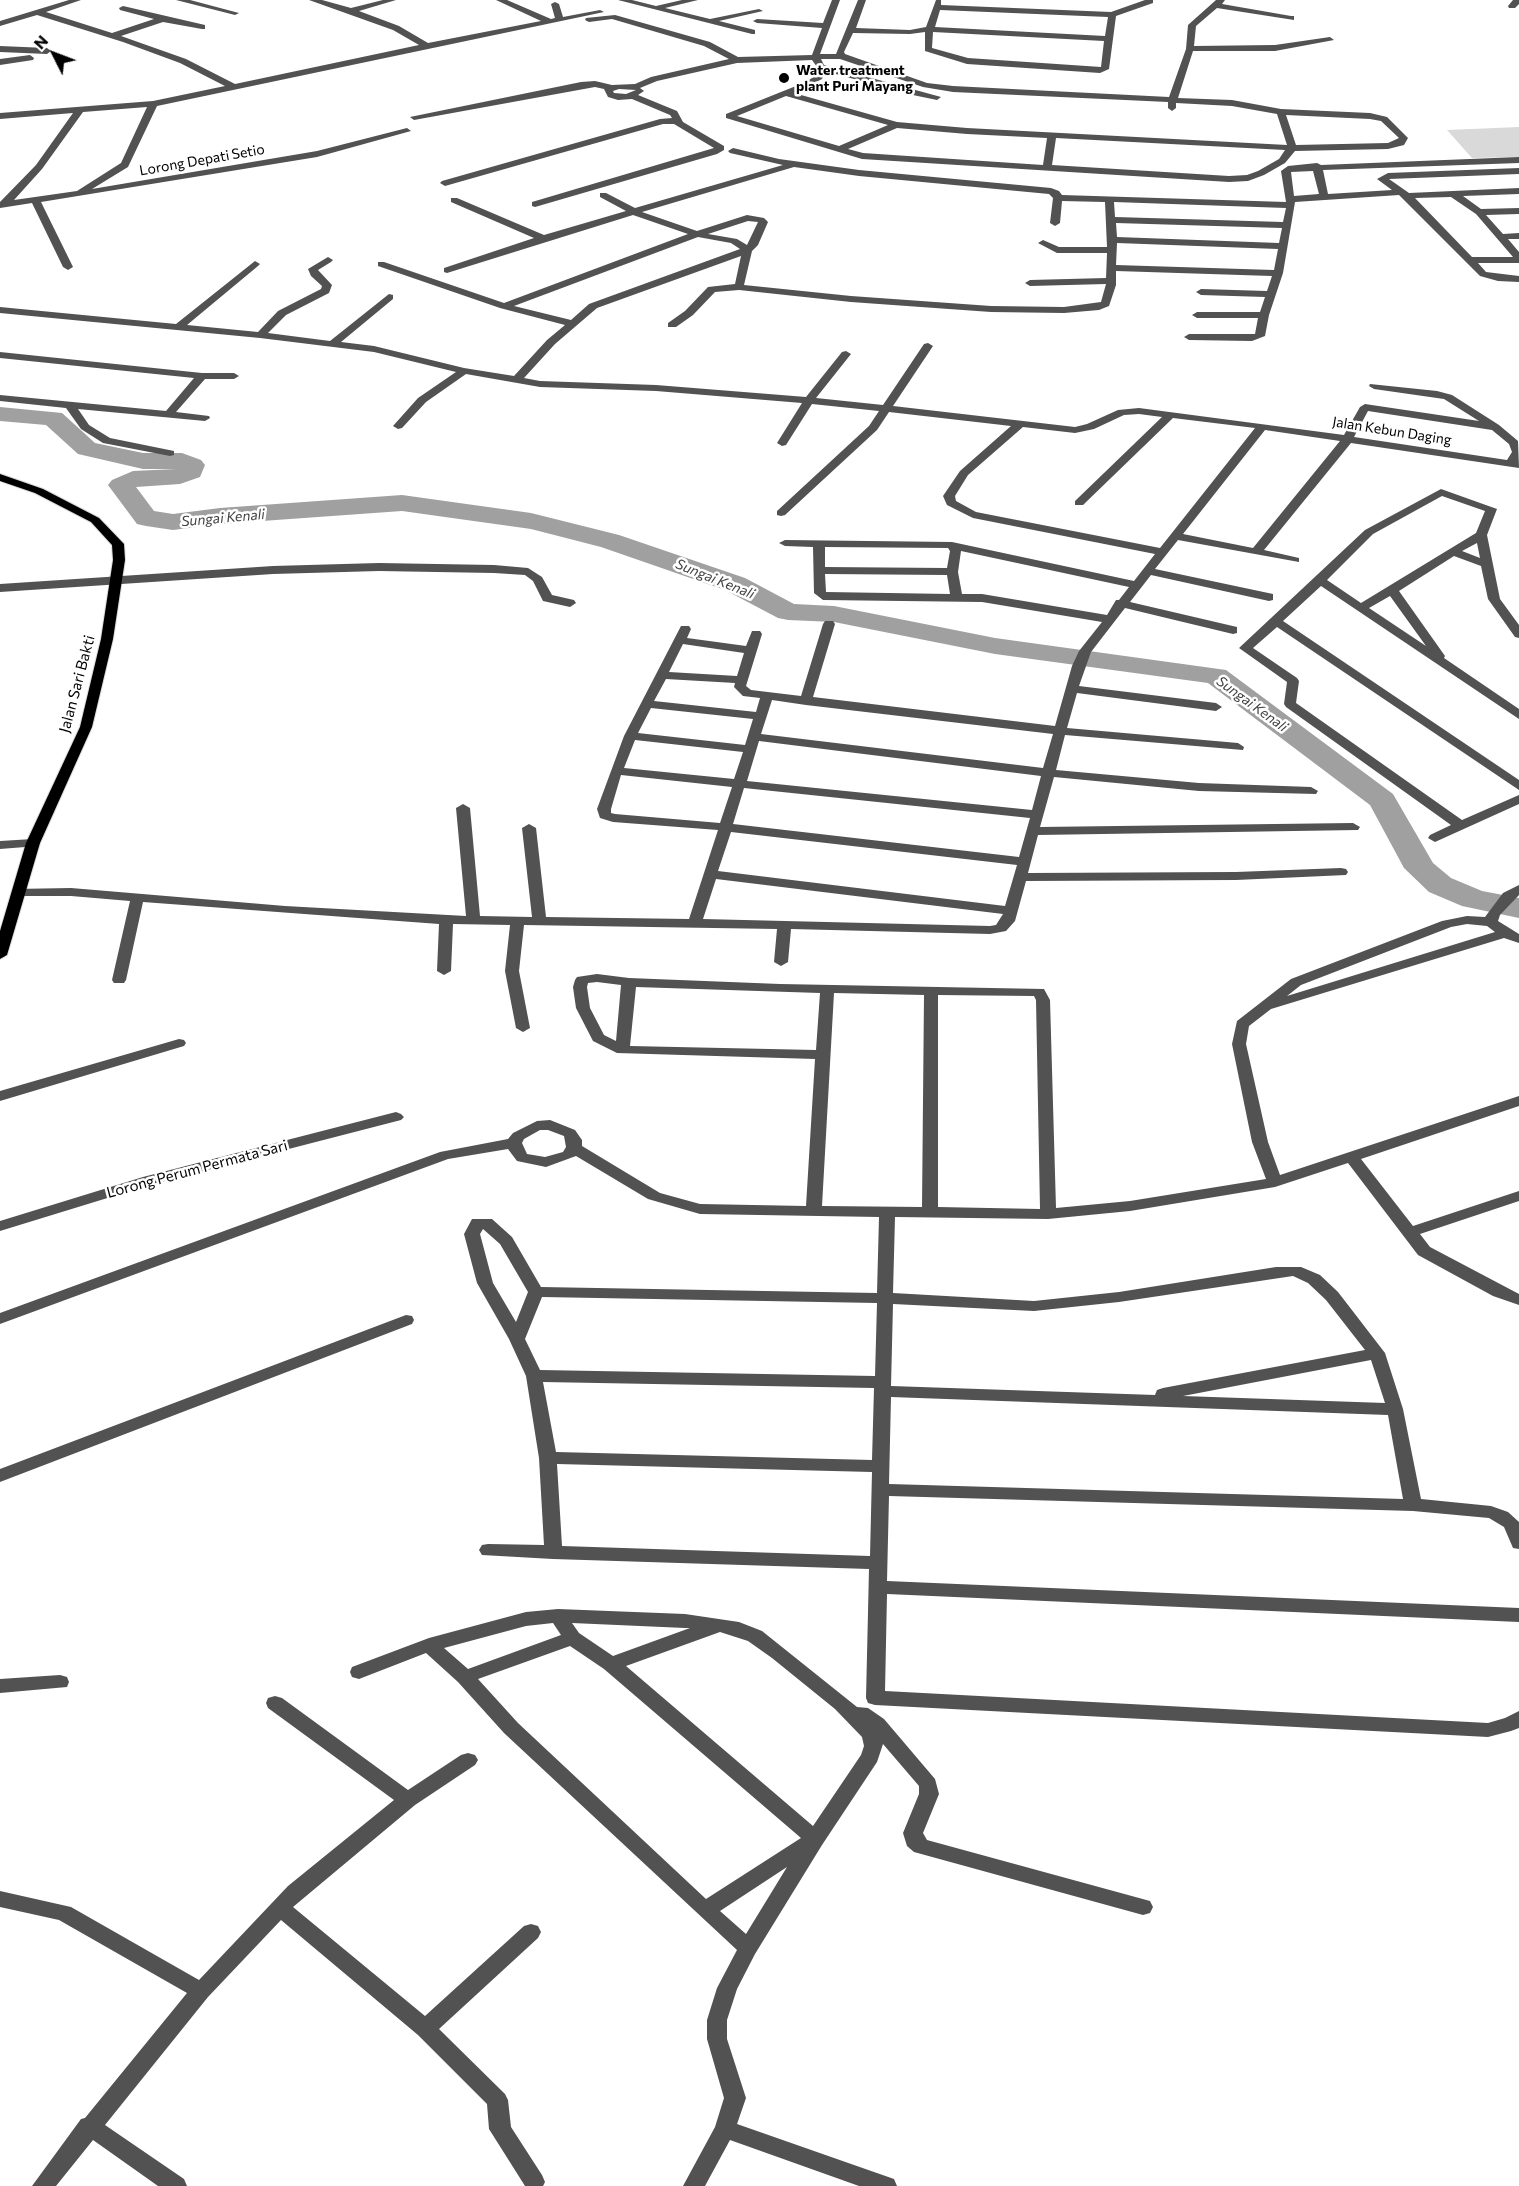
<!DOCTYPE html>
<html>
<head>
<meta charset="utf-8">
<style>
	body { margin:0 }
	#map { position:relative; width:1519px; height:2186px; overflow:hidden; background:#fff; font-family:Commissioner,sans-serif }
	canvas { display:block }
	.north { position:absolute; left:24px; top:24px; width:60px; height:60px; -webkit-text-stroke:4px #fff; paint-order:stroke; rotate:312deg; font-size:16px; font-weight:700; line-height:24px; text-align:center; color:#000 }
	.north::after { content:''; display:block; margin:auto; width:21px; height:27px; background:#000; clip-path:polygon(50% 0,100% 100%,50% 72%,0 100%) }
</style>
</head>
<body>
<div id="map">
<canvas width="1519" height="2186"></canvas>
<div class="north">N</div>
</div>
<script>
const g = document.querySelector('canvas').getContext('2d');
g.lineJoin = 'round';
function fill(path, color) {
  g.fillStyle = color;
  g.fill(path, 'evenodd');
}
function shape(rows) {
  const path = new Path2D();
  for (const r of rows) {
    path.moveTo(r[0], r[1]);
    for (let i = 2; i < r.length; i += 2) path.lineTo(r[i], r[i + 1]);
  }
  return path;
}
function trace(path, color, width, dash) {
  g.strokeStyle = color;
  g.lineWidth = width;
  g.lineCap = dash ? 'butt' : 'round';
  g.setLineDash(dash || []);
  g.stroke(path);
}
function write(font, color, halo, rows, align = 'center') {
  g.font = font + ' Commissioner,sans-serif';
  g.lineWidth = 5;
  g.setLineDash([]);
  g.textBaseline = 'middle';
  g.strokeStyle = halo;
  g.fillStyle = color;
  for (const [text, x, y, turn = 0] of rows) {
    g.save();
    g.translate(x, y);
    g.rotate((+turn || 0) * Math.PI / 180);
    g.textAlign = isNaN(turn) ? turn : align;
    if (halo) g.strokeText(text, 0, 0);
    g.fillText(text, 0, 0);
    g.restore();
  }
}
const green = shape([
	[1519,127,1519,157,1472,158,1447,130]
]);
const river = shape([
	[0,407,62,413,95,443,143,453,182,453,201,460,205,465,200,477,180,484,136,487,154,511,173,514,220,508,402,495,531,513,619,535,745,578,794,604,834,606,995,638,1226,670,1393,794,1433,863,1451,878,1482,891,1519,898,1519,918,1462,906,1429,892,1404,868,1370,805,1208,683,995,654,834,622,788,620,778,618,725,590,601,547,531,529,402,511,220,524,173,530,146,526,137,524,108,485,112,480,133,471,176,469,143,469,78,454,46,425,0,421,0,407]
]);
const minor = shape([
	[69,0,81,0,46,12,112,33,154,19,120,10,119,8,123,6,205,25,205,29,202,29,163,22,121,36,186,59,235,84,419,45,393,30,309,0,322,0,351,8,383,0,396,0,359,11,399,26,428,43,541,21,496,0,507,0,551,19,555,18,551,4,555,2,559,4,563,17,600,10,604,12,157,106,128,167,92,189,317,151,407,128,411,131,317,157,41,202,73,267,68,270,63,267,32,203,0,208,0,202,36,165,73,113,0,119,0,113,153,101,225,86,180,63,123,42,37,15,0,26,0,21,69,0],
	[147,107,121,163,77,191,14,200,42,169,83,112,147,107],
	[176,0,190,0,239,13,235,15,176,0],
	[618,0,632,0,656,6,682,0,698,0,665,8,710,19,759,9,763,11,719,21,755,30,755,34,752,34,618,0],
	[832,0,840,0,820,54,836,54,858,0,866,0,856,28,910,30,926,27,936,0,941,0,941,5,1111,12,1145,0,1153,0,1153,3,1116,16,1109,69,1100,73,967,64,925,51,925,32,910,34,853,33,844,52,845,54,927,83,953,86,1169,97,1186,49,1188,25,1216,0,1225,0,1222,4,1291,16,1294,16,1294,20,1217,8,1196,26,1194,46,1275,45,1330,37,1334,40,1275,51,1193,51,1178,98,1232,100,1281,109,1370,113,1387,117,1408,138,1404,145,1388,149,1295,151,1285,163,1264,175,1248,181,1229,182,862,159,726,118,726,114,806,82,815,76,817,67,812,60,737,63,657,81,640,88,644,91,638,95,677,111,683,122,724,146,724,150,717,154,535,207,532,206,532,202,714,148,674,124,663,124,445,186,440,183,442,181,660,119,672,118,670,115,632,99,618,100,608,97,604,89,595,87,414,120,410,117,581,82,595,81,612,85,635,84,651,77,729,59,704,46,612,19,589,22,585,20,586,18,615,15,710,42,738,57,812,55,822,28,757,23,753,21,757,19,823,23,832,0],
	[940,10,1108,17,1105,36,935,27,940,10],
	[933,32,1104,41,1101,67,968,58,932,48,933,32],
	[821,59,840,59,923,87,953,92,1168,102,1168,108,1172,111,1176,108,1176,103,1232,106,1277,114,1287,145,967,128,897,122,794,93,822,79,825,71,908,94,937,100,941,97,824,65,821,59],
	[619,89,636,90,626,94,614,93,613,91,619,89],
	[786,96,888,125,839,146,737,116,786,96],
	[1286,115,1370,119,1381,121,1399,138,1388,143,1296,145,1286,115],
	[897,128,967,134,1047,138,1043,165,863,153,848,149,897,128],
	[1056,138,1285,150,1279,159,1258,171,1247,175,1229,176,1052,165,1056,138],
	[1513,0,1519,0,1519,4,1515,8,1509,8,1508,6,1513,0],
	[0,46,47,48,51,51,47,54,0,52,0,46],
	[30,55,34,58,33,60,0,65,0,59,30,55],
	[733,148,779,159,859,170,1051,188,1059,191,1062,195,1286,202,1281,171,1288,166,1317,163,1321,165,1519,157,1519,163,1323,170,1328,194,1392,190,1377,179,1388,173,1519,168,1519,174,1389,179,1409,193,1519,188,1519,194,1463,196,1481,209,1519,208,1519,214,1486,215,1503,234,1519,233,1519,239,1508,239,1519,252,1519,263,1478,263,1486,272,1519,276,1519,282,1498,281,1480,276,1399,195,1295,202,1283,273,1269,315,1265,336,1252,341,1189,340,1184,337,1189,334,1255,334,1258,318,1197,318,1192,315,1197,312,1260,312,1265,297,1201,295,1196,292,1201,289,1267,291,1272,276,1116,271,1116,285,1109,306,1099,310,1064,313,991,312,851,302,739,290,715,292,693,315,676,327,668,327,668,323,685,311,708,287,735,284,741,256,597,308,555,344,524,378,540,381,656,385,806,397,842,352,846,351,851,354,816,398,883,405,924,344,928,343,933,346,893,406,1075,427,1087,424,1118,410,1139,408,1344,435,1360,407,1365,404,1479,421,1444,399,1374,389,1369,386,1370,384,1437,391,1452,395,1499,425,1518,441,1519,468,1351,443,1264,550,1299,558,1299,562,1178,540,1155,569,1273,594,1273,600,1269,601,1151,575,1130,602,1237,627,1237,633,1233,634,1125,608,1091,652,1079,686,1216,703,1222,707,1216,711,1077,693,1067,728,1238,743,1244,747,1243,750,1065,735,1056,770,1199,783,1311,787,1318,791,1316,794,1199,791,1054,777,1040,827,1353,823,1360,827,1358,830,1038,835,1028,873,1236,872,1341,868,1346,869,1348,872,1346,875,1236,880,1026,881,1015,921,1006,931,990,934,791,929,788,962,781,966,774,962,777,929,524,925,519,971,530,1028,523,1032,516,1028,505,971,510,925,453,924,451,971,444,975,437,971,439,924,143,902,126,980,124,983,114,983,112,980,130,901,71,896,19,896,12,892,14,889,71,888,285,906,466,916,456,808,463,804,470,808,480,916,532,917,522,828,529,824,536,828,546,917,689,919,718,830,613,822,600,818,597,809,624,736,681,626,689,626,691,629,687,638,746,646,752,631,760,631,762,634,746,686,751,690,801,696,823,624,825,621,833,621,835,624,813,697,1055,726,1072,666,1079,651,1102,622,982,602,823,600,814,593,813,547,785,546,779,543,785,540,952,542,1134,581,1155,554,973,518,947,505,943,496,960,471,1011,426,889,412,877,430,785,515,781,516,777,515,777,511,869,426,879,411,812,404,786,445,782,446,777,443,802,403,656,391,540,387,466,374,426,402,402,428,398,429,393,426,418,398,456,372,374,352,260,338,0,313,0,307,176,324,255,261,260,264,258,266,187,325,258,332,278,311,321,289,322,286,311,276,308,269,328,257,333,260,331,262,318,270,332,285,329,293,286,315,268,333,330,341,389,294,393,295,393,299,341,342,374,346,464,368,514,376,547,340,565,325,500,308,378,266,378,262,384,262,504,303,688,234,633,215,447,273,444,272,444,268,534,238,451,202,451,198,457,198,544,235,626,211,600,197,600,193,606,193,635,208,783,165,730,153,728,151,733,148],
	[794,167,859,176,1049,194,1053,198,1050,223,1055,226,1060,223,1062,201,1105,202,1107,247,1059,247,1043,240,1038,243,1057,253,1107,253,1106,278,1030,280,1025,283,1030,286,1106,284,1101,302,1064,307,991,306,851,296,744,285,752,251,758,245,768,222,764,218,747,215,697,231,642,212,794,167],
	[1313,171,1319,194,1294,196,1291,172,1313,171],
	[1451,197,1476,214,1513,257,1472,257,1415,198,1451,197],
	[1114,202,1286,208,1283,222,1115,217,1114,202],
	[748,221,758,222,747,245,737,239,708,234,748,221],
	[1116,223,1282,228,1279,243,1117,237,1116,223],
	[698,237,731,243,740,249,589,304,571,320,514,306,698,237],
	[1117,243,1278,249,1274,270,1116,265,1117,243],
	[1368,411,1492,430,1509,444,1512,452,1507,460,1354,437,1368,411],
	[1139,414,1162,417,1075,501,1075,505,1083,505,1173,418,1255,428,1160,548,976,512,956,501,955,496,968,475,1023,427,1075,433,1094,429,1124,415,1139,414],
	[1265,430,1340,441,1253,548,1183,534,1265,430],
	[825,547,948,548,950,551,947,568,825,567,825,547],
	[961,551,1129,587,1119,600,1116,600,1107,615,982,594,962,594,958,572,961,551],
	[825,574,947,575,950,594,826,592,825,574],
	[683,644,744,653,737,676,669,672,683,644],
	[666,679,735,683,734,687,743,696,760,698,756,712,654,701,666,679],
	[772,700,806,705,1053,734,1043,768,761,734,772,700],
	[651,708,753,719,745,745,638,733,651,708],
	[635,740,743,752,734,779,624,768,635,740],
	[759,741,1041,776,1032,810,747,781,759,741],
	[621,775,732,787,720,823,615,814,611,813,611,809,621,775],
	[744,788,1030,818,1019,857,733,824,744,788],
	[731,832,1017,865,1005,906,718,871,731,832],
	[716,879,1003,914,996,925,990,926,703,919,716,879],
	[0,352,202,373,234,373,239,376,234,379,205,379,176,412,209,416,210,418,205,421,78,409,89,425,110,438,174,451,174,455,170,456,103,443,81,429,66,408,0,401,0,395,166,411,194,378,0,358,0,352],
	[1441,489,1497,509,1487,535,1500,599,1519,625,1519,638,1515,637,1488,599,1481,566,1454,556,1399,591,1445,656,1444,658,1519,709,1519,719,1321,586,1283,621,1519,780,1519,790,1277,627,1253,648,1297,678,1299,681,1296,703,1462,820,1519,795,1519,804,1435,842,1428,838,1430,835,1451,825,1286,707,1284,704,1287,682,1239,648,1365,530,1441,489],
	[1442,496,1485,511,1476,533,1361,603,1327,580,1373,534,1442,496],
	[1477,543,1480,558,1462,551,1477,543],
	[1390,596,1426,646,1369,608,1390,596],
	[379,563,494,565,528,568,542,577,552,595,574,600,576,603,570,607,543,601,533,581,525,575,494,573,379,571,273,574,0,592,0,584,273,566,379,563],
	[33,839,38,840,40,843,38,846,0,849,0,841,33,839],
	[1519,885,1519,895,1500,915,1498,921,1519,934,1519,943,1504,938,1271,1009,1249,1026,1246,1044,1268,1142,1280,1175,1519,1096,1519,1106,1361,1159,1413,1226,1519,1191,1519,1201,1420,1234,1430,1247,1519,1294,1519,1305,1493,1296,1418,1255,1348,1163,1275,1187,1130,1211,1048,1219,895,1217,893,1293,1034,1301,1119,1292,1276,1267,1301,1267,1320,1275,1338,1292,1385,1353,1403,1409,1421,1499,1491,1506,1508,1512,1519,1522,1519,1549,1513,1548,1504,1527,1489,1518,1413,1511,889,1496,887,1581,1519,1608,1519,1622,887,1594,885,1691,1488,1723,1505,1718,1519,1711,1519,1728,1511,1731,1488,1737,875,1705,868,1703,866,1698,869,1569,553,1559,482,1555,479,1550,482,1545,488,1544,544,1545,539,1458,526,1376,509,1339,477,1283,464,1234,472,1219,492,1219,512,1237,541,1287,877,1293,879,1217,700,1214,648,1199,576,1156,546,1167,517,1161,508,1149,448,1159,0,1324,0,1313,440,1152,508,1139,513,1133,537,1121,550,1120,575,1130,582,1140,582,1146,660,1193,700,1204,806,1206,815,1059,617,1053,593,1041,576,1008,573,987,575,980,577,977,597,974,629,978,780,984,1044,989,1050,1000,1056,1208,1130,1201,1266,1179,1252,1142,1232,1044,1237,1021,1291,979,1442,921,1467,916,1485,917,1503,893,1519,885],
	[1467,924,1487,926,1495,932,1287,996,1301,985,1451,927,1467,924],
	[597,982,621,985,616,1041,604,1035,590,1008,587,987,588,983,597,982],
	[636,987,820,993,816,1050,630,1046,636,987],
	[834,993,924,995,922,1207,822,1206,834,993],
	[938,995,1034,996,1036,1000,1040,1209,938,1207,938,995],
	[540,1130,548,1130,564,1136,566,1147,563,1152,545,1157,527,1154,522,1143,524,1139,540,1130],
	[483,1229,500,1244,528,1292,516,1322,493,1283,480,1234,483,1229],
	[1293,1276,1308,1283,1326,1300,1365,1350,1163,1388,1157,1390,1155,1395,891,1386,893,1304,1034,1311,1119,1302,1293,1276],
	[542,1297,877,1303,875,1376,540,1370,525,1339,542,1297],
	[1371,1360,1385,1403,1183,1396,1371,1360],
	[543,1382,874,1388,872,1460,556,1452,543,1382],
	[891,1397,1388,1415,1403,1499,889,1484,891,1397],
	[557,1464,872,1472,870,1556,562,1546,557,1464],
	[179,1039,184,1040,186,1043,184,1046,0,1101,0,1091,179,1039],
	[396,1112,401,1114,404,1117,401,1120,153,1184,0,1231,0,1221,143,1177,396,1112],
	[406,1315,412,1316,414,1320,412,1324,0,1482,0,1469,406,1315],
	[558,1609,685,1614,739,1622,762,1631,857,1707,868,1708,884,1719,935,1779,939,1794,923,1833,927,1840,1150,1901,1153,1907,1150,1913,1143,1915,914,1852,907,1846,903,1833,919,1794,919,1786,883,1744,877,1762,822,1845,755,1954,737,1989,727,2020,727,2039,746,2098,737,2124,894,2179,897,2186,859,2186,730,2140,705,2186,683,2186,715,2127,724,2098,707,2039,707,2020,717,1988,737,1950,504,1733,458,1682,426,1653,359,1679,352,1677,350,1672,352,1667,429,1638,526,1612,558,1609],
	[553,1623,561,1635,468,1669,444,1648,526,1626,553,1623],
	[572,1623,685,1628,690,1628,613,1656,579,1633,572,1623],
	[720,1632,748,1641,772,1658,835,1709,862,1737,864,1746,861,1755,813,1826,626,1666,720,1632],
	[570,1646,604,1669,801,1838,706,1899,518,1723,478,1679,570,1646],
	[787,1867,746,1934,720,1911,787,1867],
	[60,1675,67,1677,69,1682,67,1687,0,1693,0,1679,60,1675],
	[275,1696,282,1698,408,1790,461,1755,468,1753,475,1755,478,1760,475,1765,415,1805,293,1907,425,2016,524,1926,531,1924,538,1926,541,1932,538,1938,439,2029,505,2094,508,2100,511,2127,542,2175,545,2182,543,2186,525,2186,489,2129,487,2104,418,2035,281,1920,208,1997,105,2125,184,2179,187,2186,158,2186,93,2140,56,2186,32,2186,81,2119,85,2118,187,1993,59,1920,0,1907,0,1891,71,1907,199,1980,288,1886,394,1800,268,1708,266,1703,268,1698,275,1696]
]);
const major = shape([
	[0,474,43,489,99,518,124,544,125,560,113,639,92,727,40,843,7,955,0,959,0,931,26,843,80,727,101,639,113,560,112,545,91,522,35,493,0,481,0,474]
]);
const markers = [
	[784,78,6,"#000"]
];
const farPoinames = [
	["Water treatment",796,70],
	["plant Puri Mayang",796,86]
];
const farStreetnames = [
	["Lorong Depati Setio",202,160,-10],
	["Jalan Kebun Daging",1392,431,9]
];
const farWaternames = [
	["Sungai Kenali",223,518,-5],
	["Sungai Kenali",715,579,22],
	["Sungai Kenali",1252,704,36]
];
const streetNames = [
	["Jalan Sari Bakti",77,684,-75],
	["Lorong Perum Permata Sari",197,1169,-15]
];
fill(green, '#d9d9d9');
fill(river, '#a0a0a0');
trace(major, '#dbdbdb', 2);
fill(minor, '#525252');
fill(major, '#000');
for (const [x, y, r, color] of markers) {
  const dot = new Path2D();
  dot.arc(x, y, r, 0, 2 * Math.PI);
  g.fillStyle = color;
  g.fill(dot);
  trace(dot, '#fff', 2);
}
write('bold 14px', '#000', '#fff', farPoinames, 'left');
write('14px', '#000', '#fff', farStreetnames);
write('italic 14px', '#414141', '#fff', farWaternames);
write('15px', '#000', '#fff', streetNames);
</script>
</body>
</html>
